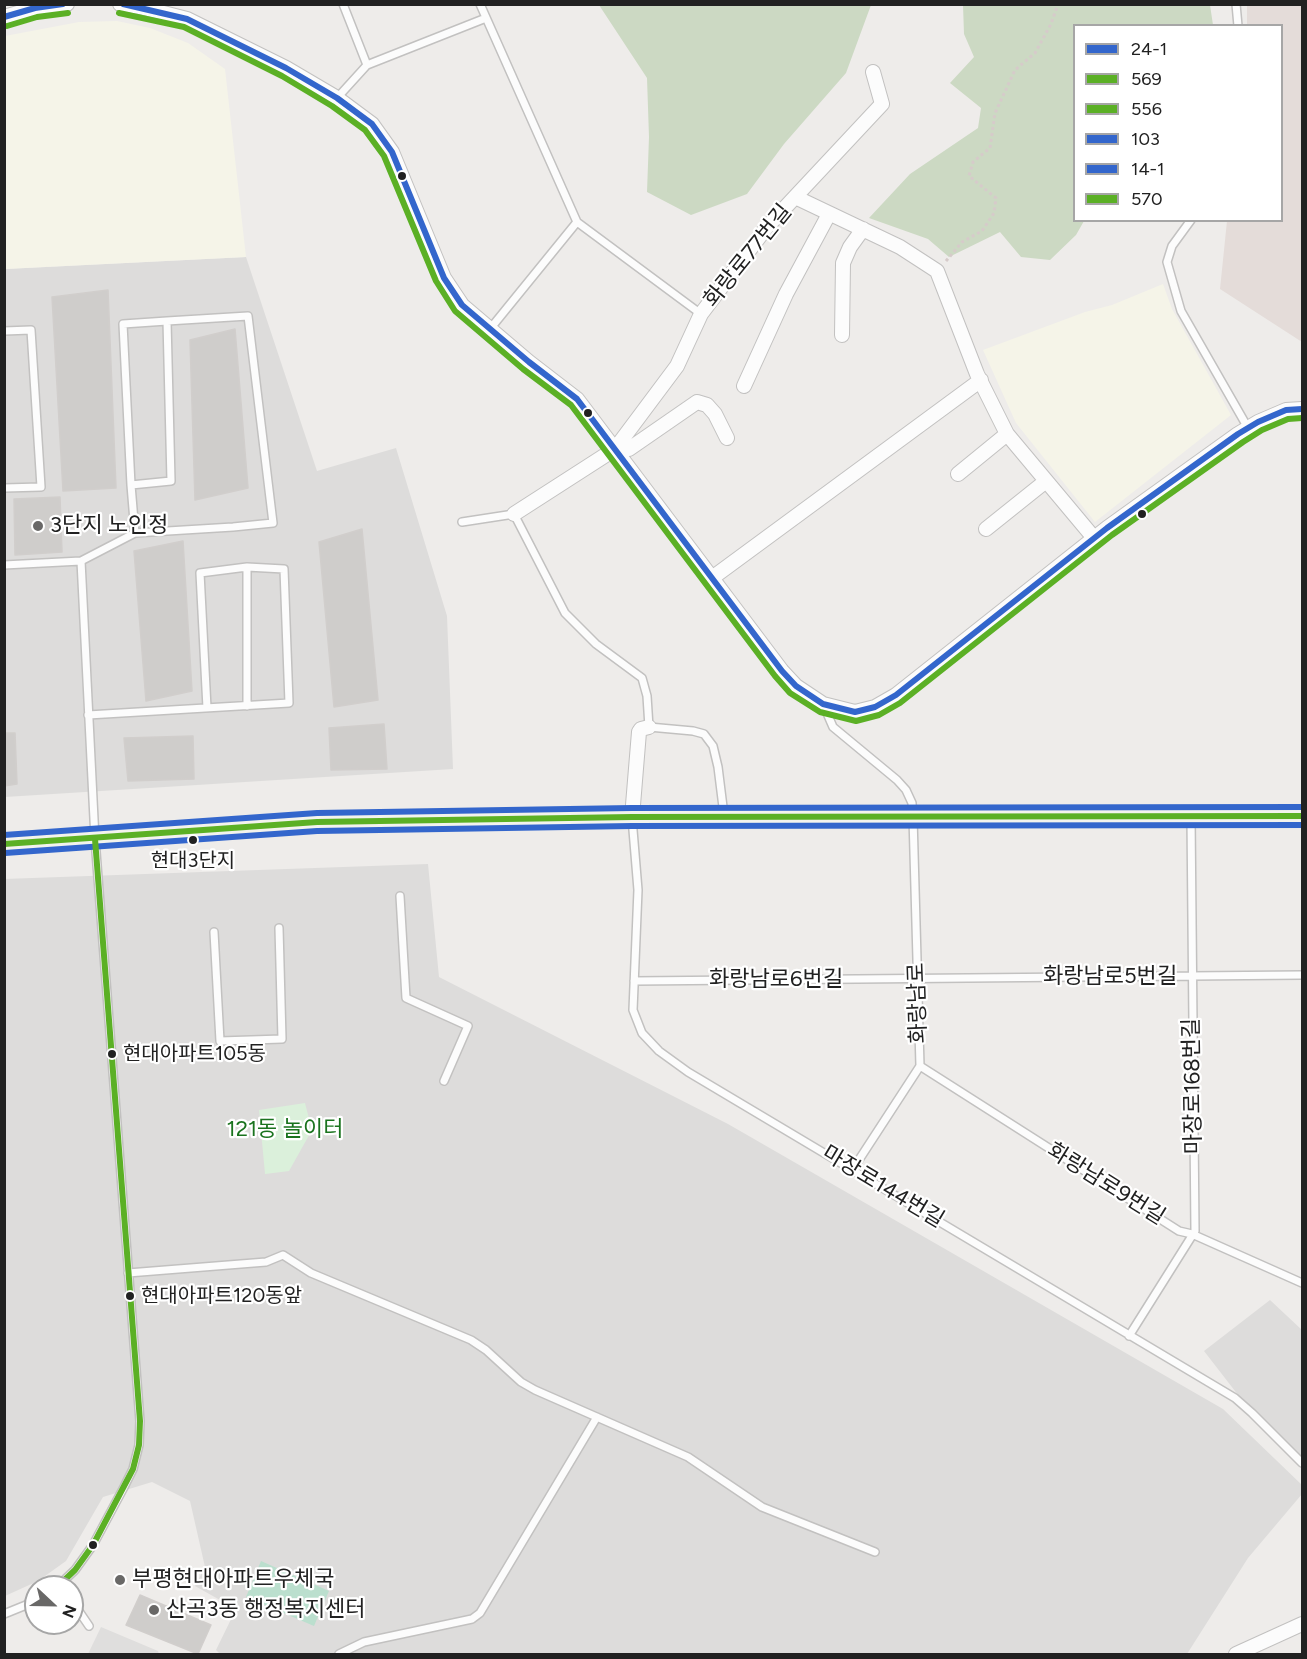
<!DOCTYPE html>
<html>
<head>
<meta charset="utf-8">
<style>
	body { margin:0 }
	#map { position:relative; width:1307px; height:1659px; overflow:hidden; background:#eeecea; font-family:Figtree,sans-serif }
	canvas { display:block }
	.frame { position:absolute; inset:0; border:6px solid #212121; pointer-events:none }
	.legend { position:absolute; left:1073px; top:24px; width:210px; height:198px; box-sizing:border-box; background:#fff; border:2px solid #a6a6a6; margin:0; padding:8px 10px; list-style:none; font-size:18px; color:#212121 }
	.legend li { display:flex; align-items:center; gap:12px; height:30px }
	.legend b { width:30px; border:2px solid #a6a6a6 }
	.north { position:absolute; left:24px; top:1575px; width:60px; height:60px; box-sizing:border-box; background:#fff; border:2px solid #a6a6a6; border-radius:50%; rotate:112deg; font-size:16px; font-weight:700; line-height:24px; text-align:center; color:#212121 }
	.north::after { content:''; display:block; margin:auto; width:21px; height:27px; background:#696867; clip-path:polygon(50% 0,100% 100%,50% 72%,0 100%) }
</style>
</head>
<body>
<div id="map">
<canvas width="1307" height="1659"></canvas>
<div class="frame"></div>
<ul class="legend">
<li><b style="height:8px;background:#36c"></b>24-1</li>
<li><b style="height:8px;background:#5bb025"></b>569</li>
<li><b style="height:8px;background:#5bb025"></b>556</li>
<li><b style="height:8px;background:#36c"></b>103</li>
<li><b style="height:8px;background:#36c"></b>14-1</li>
<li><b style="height:8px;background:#5bb025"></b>570</li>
</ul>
<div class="north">N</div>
</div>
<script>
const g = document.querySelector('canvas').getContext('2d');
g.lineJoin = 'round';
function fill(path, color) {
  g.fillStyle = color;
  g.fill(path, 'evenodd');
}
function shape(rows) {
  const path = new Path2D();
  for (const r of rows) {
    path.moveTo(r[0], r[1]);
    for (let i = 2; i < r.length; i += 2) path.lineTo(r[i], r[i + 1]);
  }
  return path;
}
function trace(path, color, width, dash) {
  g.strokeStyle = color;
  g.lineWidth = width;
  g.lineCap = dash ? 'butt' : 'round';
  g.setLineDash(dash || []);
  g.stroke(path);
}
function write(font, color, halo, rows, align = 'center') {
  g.font = font + ' Figtree,"Noto Sans KR",sans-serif';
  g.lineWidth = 4.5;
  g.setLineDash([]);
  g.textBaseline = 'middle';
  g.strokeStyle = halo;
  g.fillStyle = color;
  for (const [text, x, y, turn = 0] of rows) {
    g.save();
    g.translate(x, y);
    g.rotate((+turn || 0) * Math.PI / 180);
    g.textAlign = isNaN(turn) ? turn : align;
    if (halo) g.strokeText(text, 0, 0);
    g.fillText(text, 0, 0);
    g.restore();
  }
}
const residential = shape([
	[246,257,317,471,396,448,447,616,453,769,5,797,5,269],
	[428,864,439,977,728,1124,1223,1409,1302,1485,1302,1494,1248,1558,1187,1654,220,1654,216,1650,236,1609,195,1586,205,1567,190,1501,152,1482,103,1497,66,1561,38,1581,5,1596,4,879],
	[1270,1300,1302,1330,1302,1463,1252,1413,1204,1351]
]);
const education = shape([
	[117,21,150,28,188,43,225,69,246,257,5,269,5,36,79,22],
	[1163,284,1172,309,1231,415,1095,522,1016,423,983,350,1085,312,1112,305]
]);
const military = shape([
	[1247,5,1302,5,1302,342,1220,289,1227,221,1282,220,1282,26,1247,25]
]);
const forest = shape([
	[599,5,871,5,846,73,784,144,747,194,691,215,647,192,649,137,647,78],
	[963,5,1210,5,1213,25,1074,26,1074,220,1084,221,1076,235,1050,260,1021,257,1000,232,949,257,928,239,869,218,910,174,978,128,981,108,950,83,974,57,964,34]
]);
const park = shape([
	[305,1103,312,1130,289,1171,265,1174,259,1110]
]);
const pitch = shape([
	[261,1561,329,1591,314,1626,246,1597]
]);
const parking = shape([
	[101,1627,158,1651,159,1654,88,1654]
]);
const building = shape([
	[108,290,116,488,63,491,52,297,108,290],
	[235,329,248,488,195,500,190,340,235,329],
	[60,497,62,552,15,555,14,499,60,497],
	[362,529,378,700,334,707,319,542,362,529],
	[183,541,192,691,146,701,134,551,183,541],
	[384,724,387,769,331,770,329,728,384,724],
	[4,733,15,733,17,784,4,786,4,733],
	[193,736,194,779,128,781,124,738,193,736],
	[140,1595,211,1625,198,1654,126,1625,140,1595]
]);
const path = shape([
	[946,261,962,242,982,231,994,213,996,198,969,176,973,162,990,148,995,113,1015,70,1035,53,1051,24,1058,4]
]);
const service = shape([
	[480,4,577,222,701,314],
	[1236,4,1238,26],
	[367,65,486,18],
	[337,98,367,65,343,4],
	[1191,220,1172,246,1167,262,1181,311,1248,428],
	[490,329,577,222],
	[4,331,31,330,41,487,4,488],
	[131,485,135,533],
	[462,522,514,514,565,613,596,644,642,678,647,696,649,727,693,731,704,734,713,746,718,767,724,815],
	[81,561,135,533,233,527,273,523,248,316,167,321,123,324,131,485,171,481,167,321],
	[4,565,81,561,95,839,140,1421,139,1445,133,1469,124,1487,93,1545,75,1570,57,1587],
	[247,567,247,706],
	[823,704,833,727,897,780,906,790,912,803,913,817,920,1066,853,1169],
	[88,715,289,703,284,569,247,567,200,573,207,708],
	[632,818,638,890,633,1010,642,1033,659,1051,688,1072,1235,1398,1252,1413,1302,1463],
	[400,896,406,998,468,1026,444,1081],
	[214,932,220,1041,282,1039,279,928],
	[634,981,1302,975],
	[920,1066,1179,1231,1192,1234,1302,1283],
	[128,1273,266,1262,283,1255,311,1273,471,1340,486,1350,521,1382,535,1390,688,1457,762,1507,875,1552],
	[1129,1336,1195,1231,1191,817],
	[72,1601,89,1626],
	[4,1614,36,1601],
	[339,1654,364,1642,472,1619,480,1613,597,1417]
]);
const minor = shape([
	[120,4,140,7,187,19,286,68,337,98,372,124,392,152,444,278,462,305,529,362,577,399,782,671,796,686,823,704,855,712,875,707,896,695,1107,528,1238,434,1258,422,1286,410,1302,409],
	[4,17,35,8,67,4],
	[795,197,900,247,937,271,977,374,1007,434,1094,538],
	[842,335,843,263,850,247,863,229],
	[744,386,786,294,829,214],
	[615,449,677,366,701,314,766,228,882,104,873,72],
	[958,474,1007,434],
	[514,514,615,449,629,449,697,402,707,405,715,414,727,438],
	[986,529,1046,481],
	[712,578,981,380],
	[632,817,639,732,641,729,649,727],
	[1236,1654,1302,1624]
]);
const secondary = shape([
	[4,844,317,822,632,817,1302,816]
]);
const bus1 = shape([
	[123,4,187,19,286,68,337,98,372,124,392,152,444,278,462,305,529,362,577,399,782,671,796,686,823,704,855,712,875,707,896,695,1107,528,1238,434,1258,422,1286,410,1302,409],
	[4,17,35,8,63,4]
]);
const bus2 = shape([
	[119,13,184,27,282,76,332,106,365,130,384,156,436,281,455,311,523,369,571,405,775,676,790,693,820,712,856,721,879,715,900,703,1112,535,1243,442,1262,430,1288,419,1302,418],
	[7,26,37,17,68,13]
]);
const bus3 = shape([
	[4,844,317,822,632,817,1302,816]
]);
const bus4 = shape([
	[5,853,317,831,632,826,1302,825]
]);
const bus5 = shape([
	[4,835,317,813,632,808,1302,807]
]);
const bus6 = shape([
	[57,1587,75,1570,93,1545,133,1469,139,1445,140,1421,95,839]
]);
const markers = [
	[402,176,5,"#212121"],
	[588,413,5,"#212121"],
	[1142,514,5,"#212121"],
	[38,526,6,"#696867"],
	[193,840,5,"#212121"],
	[112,1054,5,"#212121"],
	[130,1296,5,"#212121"],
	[93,1545,5,"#212121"],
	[120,1580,6,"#696867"],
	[154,1610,6,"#696867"]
];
const busNames = [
	["현대3단지",193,861,"center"],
	["현대아파트105동",123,1054],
	["현대아파트120동앞",141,1296]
];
const streetNames = [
	["화랑로77번길",748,256,-51],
	["화랑남로5번길",1110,977],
	["화랑남로6번길",776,980],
	["화랑남로",918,1003,-92],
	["마장로168번길",1193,1086,-91],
	["화랑남로9번길",1106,1184,32],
	["마장로144번길",883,1187,31]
];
const poiNames = [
	["3단지 노인정",50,526],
	["부평현대아파트우체국",132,1580],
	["산곡3동 행정복지센터",166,1610]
];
const parkNames = [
	["121동 놀이터",285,1130]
];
fill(residential, '#dddcdb');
fill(education, '#f5f4e8');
fill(military, '#e4dcd9');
fill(forest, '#ccd9c3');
fill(park, '#dbf0db');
fill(pitch, '#bbdfce');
fill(parking, '#dfdedd');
fill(building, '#cfcdcb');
trace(building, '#d1cecc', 1.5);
trace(service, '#c2c1c0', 10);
trace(minor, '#c2c1c0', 16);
trace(secondary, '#959684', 21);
trace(path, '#d6cbca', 3, [3, 3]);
trace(service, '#fcfcfc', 7);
trace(minor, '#fcfcfc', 14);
trace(secondary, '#f3f3ed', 18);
trace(bus1, '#36c', 6);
trace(bus2, '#5bb025', 6);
trace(bus3, '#5bb025', 6);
trace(bus4, '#36c', 6);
trace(bus5, '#36c', 6);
trace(bus6, '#5bb025', 6);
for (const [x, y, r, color] of markers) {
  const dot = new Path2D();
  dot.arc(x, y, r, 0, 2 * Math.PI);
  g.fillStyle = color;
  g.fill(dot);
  trace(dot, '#fff', 2);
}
write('20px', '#212121', '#fff', busNames, 'left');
write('22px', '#212121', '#fff', streetNames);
write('22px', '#212121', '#fff', poiNames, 'left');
write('22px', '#1a731e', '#fff', parkNames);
</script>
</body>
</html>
